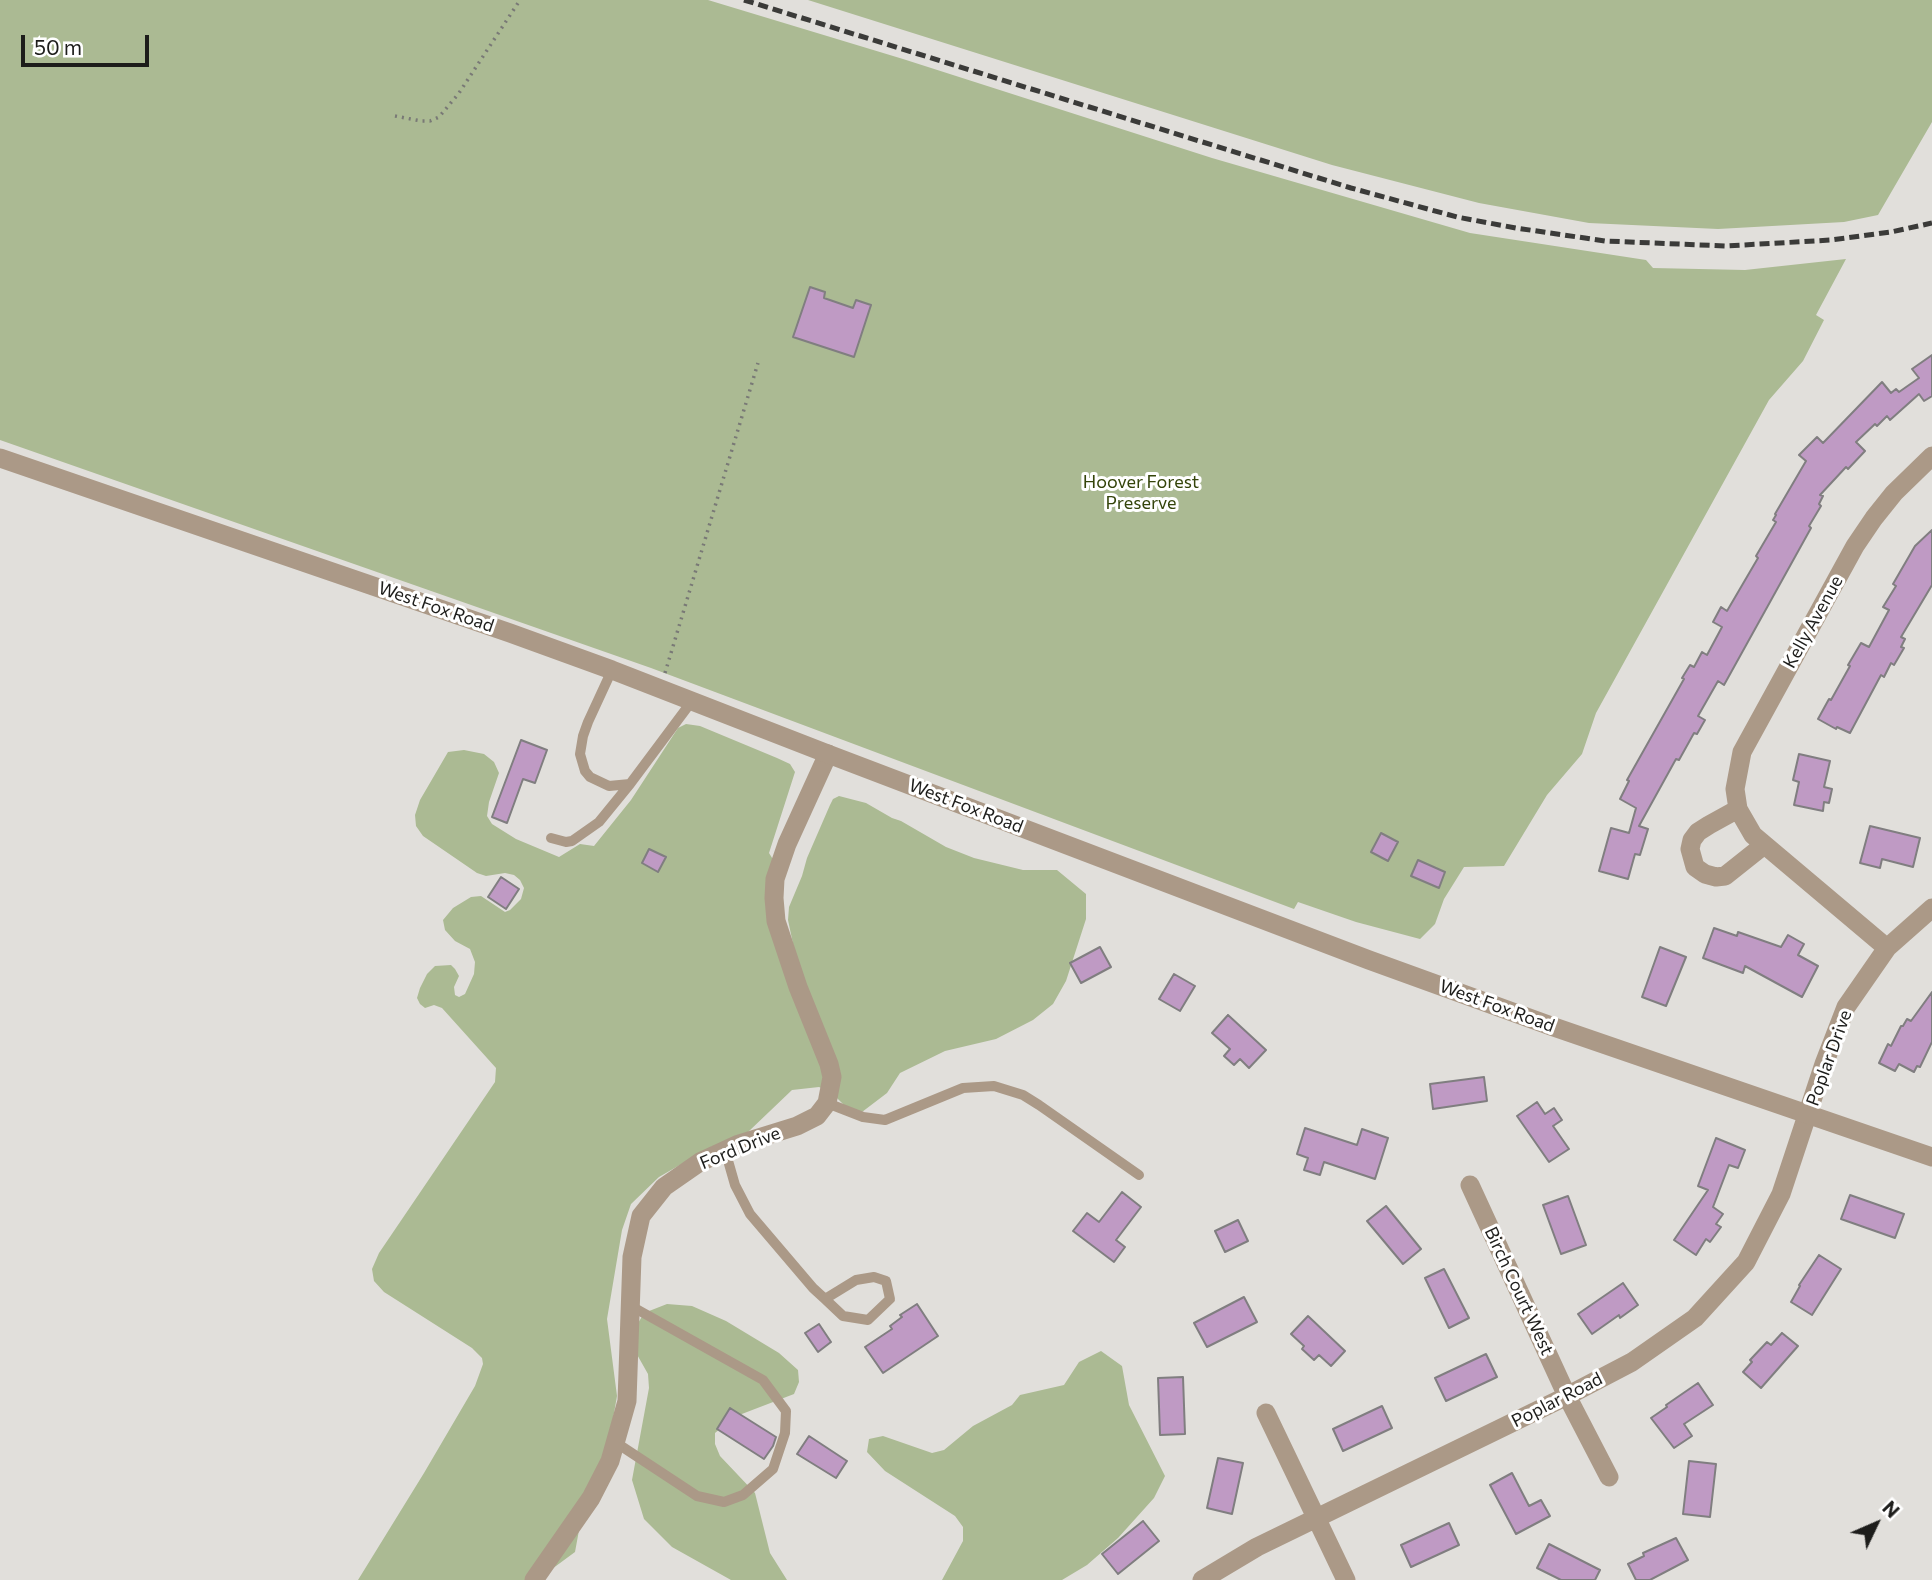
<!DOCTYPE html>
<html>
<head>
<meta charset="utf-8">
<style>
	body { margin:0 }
	#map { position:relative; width:1932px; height:1580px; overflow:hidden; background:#e1dfdb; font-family:Commissioner,sans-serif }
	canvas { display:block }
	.north { position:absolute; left:1841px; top:1489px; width:70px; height:70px; -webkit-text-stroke:5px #fff; paint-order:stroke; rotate:46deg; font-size:19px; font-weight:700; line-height:28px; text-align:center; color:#1d1d1b }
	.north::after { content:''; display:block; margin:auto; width:24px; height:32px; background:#1d1d1b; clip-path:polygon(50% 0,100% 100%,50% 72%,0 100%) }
	.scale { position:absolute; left:21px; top:35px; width:128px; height:32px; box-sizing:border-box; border:4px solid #1d1d1b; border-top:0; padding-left:9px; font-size:21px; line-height:24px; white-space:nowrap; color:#1d1d1b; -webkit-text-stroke:5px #fff; paint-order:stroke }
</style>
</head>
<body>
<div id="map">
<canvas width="1932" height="1580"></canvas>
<div class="north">N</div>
<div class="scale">50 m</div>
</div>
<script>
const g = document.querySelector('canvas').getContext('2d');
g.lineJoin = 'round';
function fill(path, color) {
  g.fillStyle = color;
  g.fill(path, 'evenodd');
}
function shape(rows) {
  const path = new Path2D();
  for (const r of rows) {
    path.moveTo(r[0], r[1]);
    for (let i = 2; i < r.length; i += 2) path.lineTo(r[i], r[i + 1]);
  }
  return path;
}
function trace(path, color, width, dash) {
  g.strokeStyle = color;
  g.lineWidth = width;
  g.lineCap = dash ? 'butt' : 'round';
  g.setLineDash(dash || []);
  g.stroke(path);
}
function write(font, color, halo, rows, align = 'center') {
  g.font = font + ' Commissioner,sans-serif';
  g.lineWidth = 6;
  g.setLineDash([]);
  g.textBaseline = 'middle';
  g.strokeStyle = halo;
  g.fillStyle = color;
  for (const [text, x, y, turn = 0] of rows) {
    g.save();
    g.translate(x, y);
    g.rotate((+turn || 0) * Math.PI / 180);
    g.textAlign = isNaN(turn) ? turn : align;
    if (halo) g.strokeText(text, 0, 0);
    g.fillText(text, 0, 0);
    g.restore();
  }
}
const green = shape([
	[0,0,708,0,903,59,1212,158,1470,233,1646,260,1653,268,1745,270,1846,259,1816,315,1824,320,1803,361,1769,400,1596,713,1582,754,1547,795,1504,866,1464,867,1444,899,1435,924,1420,939,1356,922,1298,902,1294,909,651,668,0,440],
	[808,0,1932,0,1932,122,1878,215,1844,222,1718,229,1589,223,1479,203,1332,165],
	[686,724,700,726,777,758,790,764,795,772,769,853,774,861,770,874,796,958,788,920,789,907,802,876,807,858,830,805,833,799,839,796,866,803,892,818,901,821,946,847,974,858,1023,870,1057,870,1086,894,1086,919,1066,981,1053,1004,1033,1020,996,1039,945,1051,900,1073,887,1093,862,1112,846,1107,831,1092,819,1087,792,1090,747,1133,711,1147,659,1177,631,1204,622,1230,607,1319,617,1396,606,1459,584,1503,575,1552,537,1580,358,1580,424,1473,475,1386,483,1364,482,1358,472,1348,384,1292,374,1281,372,1269,379,1253,495,1082,496,1068,442,1008,434,1005,425,1008,420,1004,417,998,420,988,427,974,435,966,451,965,455,969,459,976,454,987,455,995,459,997,465,994,474,974,475,962,470,949,455,941,445,930,443,920,453,908,471,897,481,896,505,912,510,910,521,899,524,888,520,880,514,875,505,873,486,876,477,873,423,836,416,826,415,815,420,800,448,752,464,750,484,754,494,762,499,773,489,802,487,816,492,824,516,839,559,857,580,844,594,846,631,800,678,728],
	[667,1304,692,1306,726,1321,779,1353,798,1370,799,1382,794,1394,734,1417,715,1433,715,1444,720,1456,755,1493,770,1553,787,1580,731,1580,672,1547,644,1519,632,1480,649,1388,648,1374,635,1351,637,1325,644,1313],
	[1101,1351,1122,1366,1129,1405,1165,1476,1154,1498,1118,1538,1087,1565,1062,1580,942,1580,963,1541,963,1527,955,1516,885,1471,867,1452,869,1439,883,1436,932,1453,944,1450,973,1426,1012,1405,1020,1395,1064,1385,1079,1362]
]);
const building = shape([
	[810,287,825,292,824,298,853,308,856,300,871,305,854,357,793,337,810,287],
	[1932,355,1932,396,1924,401,1919,394,1890,420,1887,416,1877,426,1875,424,1856,442,1865,451,1848,469,1846,467,1820,495,1823,496,1819,504,1821,506,1809,526,1811,528,1724,685,1718,681,1698,716,1705,720,1697,734,1694,733,1679,760,1676,759,1639,826,1648,829,1640,855,1635,854,1628,879,1599,871,1611,828,1629,833,1636,808,1620,799,1629,781,1627,780,1684,679,1682,678,1690,665,1694,667,1702,652,1707,655,1722,627,1713,622,1721,607,1727,611,1758,558,1756,556,1776,522,1773,520,1776,515,1775,514,1806,461,1799,455,1817,437,1823,443,1882,382,1891,393,1896,389,1899,392,1919,378,1912,369,1932,355],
	[1932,530,1932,585,1901,637,1905,639,1901,647,1904,648,1894,665,1891,663,1884,677,1881,675,1850,733,1837,727,1836,729,1818,719,1829,699,1831,700,1850,666,1848,665,1861,643,1869,647,1889,610,1883,607,1896,586,1893,584,1915,546,1932,530],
	[521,740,547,750,535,783,523,779,507,823,492,817,521,740],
	[1799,754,1830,761,1824,787,1832,789,1829,803,1824,802,1823,811,1794,805,1799,782,1793,780,1799,754],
	[1870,826,1920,838,1913,867,1882,859,1880,868,1860,863,1870,826],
	[1381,833,1398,842,1388,861,1371,852,1381,833],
	[649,849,666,857,658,872,642,863,649,849],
	[1418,860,1445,872,1439,888,1411,876,1418,860],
	[501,877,519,889,506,909,488,897,501,877],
	[1714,928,1737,936,1738,932,1781,947,1788,935,1804,944,1798,955,1818,966,1802,997,1745,966,1743,973,1703,958,1714,928],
	[1100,947,1111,967,1081,983,1070,963,1100,947],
	[1660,947,1686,957,1666,1006,1642,997,1660,947],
	[1174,974,1195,986,1180,1011,1159,999,1174,974],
	[1932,992,1932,1042,1920,1067,1917,1066,1914,1072,1899,1064,1895,1071,1879,1063,1888,1044,1891,1046,1901,1026,1903,1026,1907,1019,1911,1021,1932,992],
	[1228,1015,1266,1050,1249,1068,1240,1059,1234,1065,1224,1056,1230,1049,1212,1033,1228,1015],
	[1484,1077,1487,1101,1433,1109,1430,1084,1484,1077],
	[1537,1102,1545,1114,1554,1108,1562,1120,1553,1126,1569,1149,1549,1162,1517,1116,1537,1102],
	[1305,1128,1357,1145,1362,1129,1388,1138,1375,1179,1324,1162,1320,1175,1304,1170,1308,1158,1297,1154,1305,1128],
	[1716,1138,1745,1150,1738,1168,1729,1165,1713,1207,1723,1214,1716,1224,1721,1227,1710,1242,1706,1239,1696,1255,1674,1240,1708,1190,1698,1186,1716,1138],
	[1122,1192,1141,1207,1116,1240,1125,1247,1114,1262,1073,1231,1087,1213,1099,1222,1122,1192],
	[1850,1195,1904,1214,1895,1238,1841,1219,1850,1195],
	[1568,1196,1586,1245,1561,1254,1543,1205,1568,1196],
	[1386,1206,1421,1249,1403,1264,1367,1221,1386,1206],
	[1238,1220,1248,1241,1225,1252,1215,1231,1238,1220],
	[1819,1255,1841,1269,1812,1315,1791,1302,1800,1286,1799,1285,1819,1255],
	[1444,1269,1469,1318,1449,1328,1425,1278,1444,1269],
	[1623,1283,1638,1305,1620,1318,1619,1315,1592,1334,1578,1314,1623,1283],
	[1244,1297,1257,1322,1207,1347,1194,1323,1244,1297],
	[917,1304,938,1336,883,1373,865,1347,892,1329,890,1326,902,1317,900,1315,917,1304],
	[1308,1316,1345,1351,1331,1366,1319,1355,1314,1360,1302,1349,1304,1346,1291,1334,1308,1316],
	[819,1324,831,1342,818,1352,805,1333,819,1324],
	[1782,1333,1798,1346,1761,1388,1743,1372,1752,1362,1750,1360,1767,1342,1771,1345,1782,1333],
	[1486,1354,1497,1377,1446,1401,1435,1378,1486,1354],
	[1183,1377,1185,1434,1160,1435,1158,1378,1183,1377],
	[1698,1383,1713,1405,1684,1424,1692,1436,1674,1448,1651,1418,1667,1407,1666,1405,1698,1383],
	[1382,1406,1392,1428,1343,1451,1333,1429,1382,1406],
	[730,1408,776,1437,773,1446,764,1459,717,1429,730,1408],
	[809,1436,847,1461,836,1478,797,1454,809,1436],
	[1218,1458,1243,1463,1232,1514,1207,1508,1218,1458],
	[1689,1461,1716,1464,1710,1517,1683,1514,1689,1461],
	[1512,1473,1529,1506,1541,1500,1550,1516,1516,1534,1490,1485,1512,1473],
	[1143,1521,1159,1541,1118,1574,1102,1554,1143,1521],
	[1449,1523,1459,1545,1411,1567,1401,1545,1449,1523],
	[1676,1538,1688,1560,1650,1580,1636,1580,1628,1564,1644,1556,1643,1553,1676,1538],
	[1549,1544,1600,1570,1595,1580,1561,1580,1537,1568,1549,1544]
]);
const path = shape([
	[395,116,421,121,430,121,439,117,459,93,520,0],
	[665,673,758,363]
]);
const service = shape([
	[612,670,588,722,583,736,580,754,585,771,590,777,609,786,630,784],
	[551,838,566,842,572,841,599,822,630,784,692,701],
	[827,1103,863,1117,885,1120,963,1088,994,1086,1023,1095,1039,1105,1139,1175],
	[725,1150,735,1185,750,1214,813,1288,825,1299,843,1316,868,1320,890,1299,886,1281,874,1277,856,1280,825,1299],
	[615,1442,697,1496,724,1502,743,1495,773,1469,785,1433,786,1411,763,1380,631,1306]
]);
const minor = shape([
	[1738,809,1709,825,1698,832,1692,840,1690,849,1695,867,1705,874,1716,877,1725,876,1764,845],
	[1887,948,1753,835,1738,809,1735,789,1742,752,1855,546,1874,518,1894,493,1932,456],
	[1470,1185,1567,1396,1609,1477],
	[1266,1413,1346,1580],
	[534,1580,591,1498,610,1461,627,1401,632,1257,641,1216,664,1187,700,1162,739,1144,797,1126,817,1116,827,1103,832,1077,829,1064,798,987,776,921,774,898,775,879,787,844,828,754],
	[1202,1580,1257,1547,1567,1396,1632,1362,1695,1318,1746,1262,1781,1194,1824,1064,1846,1007,1887,948,1932,908]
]);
const tertiary = shape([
	[0,458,510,633,612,670,828,754,1369,960,1551,1026,1932,1157]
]);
const rail = shape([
	[744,0,1351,188,1457,217,1516,228,1605,241,1726,246,1831,240,1891,232,1932,223]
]);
const parkNames = [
	["Hoover Forest",1141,482],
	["Preserve",1141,503]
];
const streetNames = [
	["West Fox Road",436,607,19],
	["Kelly Avenue",1813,622,-61],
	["West Fox Road",966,806,21],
	["West Fox Road",1497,1006,20],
	["Poplar Drive",1829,1058,-70],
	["Ford Drive",740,1148,-22],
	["Birch Court West",1519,1291,65],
	["Poplar Road",1557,1400,-27]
];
fill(green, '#abba93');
fill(building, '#bf9ac4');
trace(building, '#807e80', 2);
trace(path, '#797976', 3.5, [2, 5]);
trace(service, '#ab9987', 10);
trace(minor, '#ab9987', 19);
trace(tertiary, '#ab9987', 19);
trace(rail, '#3b3b39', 5, [10, 5]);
write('18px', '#34440a', '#fff', parkNames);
write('18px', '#1d1d1b', '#fff', streetNames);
</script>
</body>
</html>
